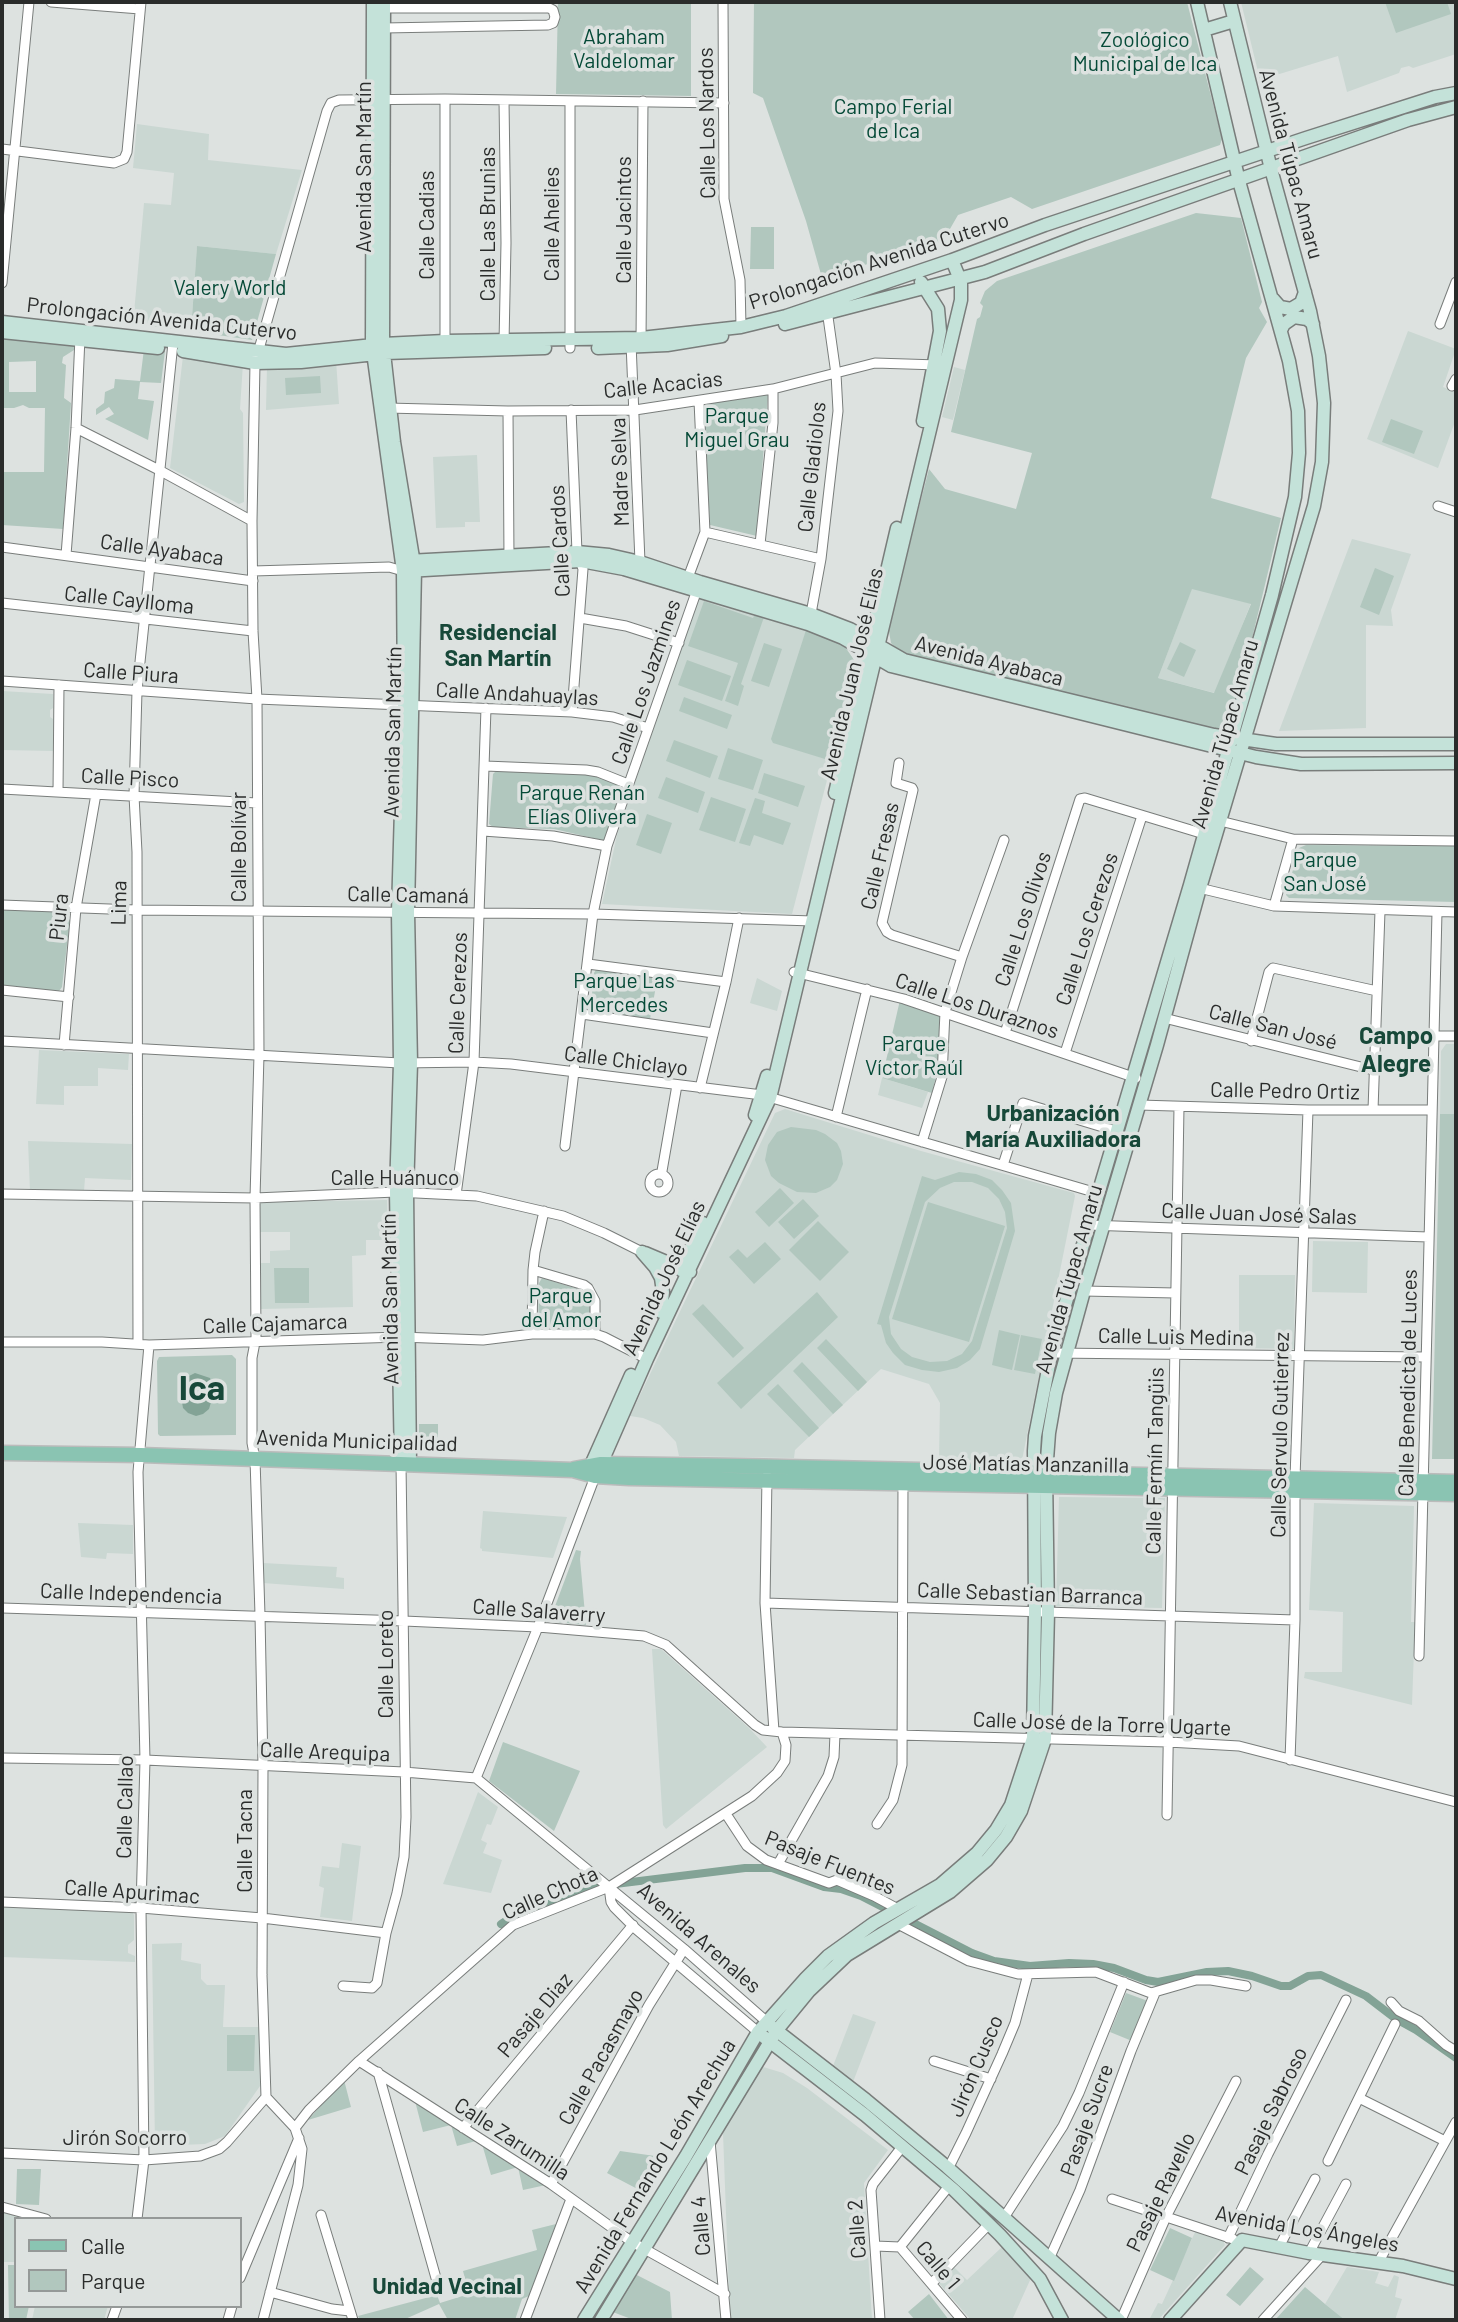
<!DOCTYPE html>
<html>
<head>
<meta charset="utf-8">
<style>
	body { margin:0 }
	#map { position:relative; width:1458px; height:2322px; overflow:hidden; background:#dde2e0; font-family:Barlow,sans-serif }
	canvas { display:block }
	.frame { position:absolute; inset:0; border:4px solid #2a2c2b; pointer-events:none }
	.legend { position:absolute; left:14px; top:2217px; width:228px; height:91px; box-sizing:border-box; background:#dde2e0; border:2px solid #959998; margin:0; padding:9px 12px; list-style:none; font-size:21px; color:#2a2c2b }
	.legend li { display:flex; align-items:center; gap:14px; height:35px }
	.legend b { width:35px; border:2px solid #959998 }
</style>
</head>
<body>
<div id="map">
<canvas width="1458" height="2322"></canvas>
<div class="frame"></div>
<ul class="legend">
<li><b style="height:9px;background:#8ac4b2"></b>Calle</li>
<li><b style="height:19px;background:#b1c7be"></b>Parque</li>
</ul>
</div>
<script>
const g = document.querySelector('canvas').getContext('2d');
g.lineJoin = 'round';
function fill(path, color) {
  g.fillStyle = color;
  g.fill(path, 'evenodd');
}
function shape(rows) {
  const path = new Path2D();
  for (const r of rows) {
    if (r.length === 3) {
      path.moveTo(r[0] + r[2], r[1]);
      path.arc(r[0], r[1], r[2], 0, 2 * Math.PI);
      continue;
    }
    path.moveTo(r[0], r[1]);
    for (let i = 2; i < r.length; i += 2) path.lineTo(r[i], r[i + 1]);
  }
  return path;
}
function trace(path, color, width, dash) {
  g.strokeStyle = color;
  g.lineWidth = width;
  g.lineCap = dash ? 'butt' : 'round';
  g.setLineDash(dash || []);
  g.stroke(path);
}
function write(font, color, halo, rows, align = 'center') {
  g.font = font + ' Barlow,sans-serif';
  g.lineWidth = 7;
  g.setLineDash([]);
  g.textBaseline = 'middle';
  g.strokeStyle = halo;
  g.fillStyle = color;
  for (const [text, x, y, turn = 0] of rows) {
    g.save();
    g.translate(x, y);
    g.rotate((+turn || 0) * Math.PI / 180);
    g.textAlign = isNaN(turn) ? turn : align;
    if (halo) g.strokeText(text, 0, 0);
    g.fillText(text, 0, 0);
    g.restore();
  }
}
const built = shape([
	[1241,2,1456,2,1456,54,1413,68,1409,66,1401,68,1399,73,1347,92,1338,56,1260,80],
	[137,124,209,134,208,160,302,170,276,254,197,246,191,331,133,324,144,203,171,205,174,173,133,168],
	[1408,331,1456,349,1443,387,1456,392,1456,419,1438,468,1367,439],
	[183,356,243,363,240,409,243,413,244,502,239,504,170,468],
	[336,360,339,404,266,410,267,366],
	[954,367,965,370,953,420,942,417],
	[477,455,480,522,465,522,465,527,436,528,433,457],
	[1352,539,1411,554,1391,610,1393,626,1366,625,1366,728,1279,731],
	[1192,588,1251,603,1215,693,1158,678],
	[702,595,843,644,854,660,854,677,792,914,602,904,617,835,698,598],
	[2,691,53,694,53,708,50,710,50,717,53,719,54,751,2,750],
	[757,978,782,991,777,1011,750,1003],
	[1446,1044,1456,1044,1456,1114,1440,1114,1441,1051],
	[39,1050,129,1054,128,1070,98,1068,98,1086,64,1086,64,1105,36,1104],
	[882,1078,928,1092,922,1108,878,1095],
	[785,1109,921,1151,1074,1193,1075,1196,1022,1460,1019,1462,939,1459,940,1403,929,1384,881,1369,795,1450,794,1458,679,1456,676,1442,660,1425,643,1418,630,1416,775,1113],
	[28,1141,132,1144,131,1180,85,1178,84,1191,30,1191],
	[387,1200,388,1240,366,1240,366,1255,352,1256,353,1307,261,1309,260,1263,270,1263,270,1251,290,1250,290,1232,260,1232,259,1202],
	[1313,1241,1368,1242,1367,1293,1312,1292],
	[1239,1275,1295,1275,1294,1349,1239,1348],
	[1059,1497,1165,1498,1162,1608,1056,1606],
	[1314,1503,1414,1506,1411,1622,1415,1622,1412,1705,1304,1678,1305,1672,1342,1672,1343,1612,1309,1610],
	[483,1511,567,1517,553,1558,482,1551,482,1549,480,1548],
	[78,1523,133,1525,133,1554,107,1553,106,1559,81,1557],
	[263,1563,337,1567,336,1577,344,1578,344,1589,263,1583],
	[652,1649,661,1649,748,1727,767,1747,666,1829,663,1825],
	[478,1792,498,1807,491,1825,487,1824,481,1840,487,1843,483,1853,502,1860,491,1893,443,1884],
	[342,1843,361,1846,352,1921,320,1917,324,1888,319,1886,322,1866,339,1868],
	[2,1905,132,1912,134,1915,134,1940,128,1945,128,1953,135,1956,135,1962,2,1957],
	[182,1943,181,1960,201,1964,201,1979,207,1985,225,1985,223,2027,259,2027,260,2086,225,2136,205,2144,155,2146,152,1944],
	[853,2014,876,2022,853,2082,833,2066],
	[758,2060,760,2066,783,2073,807,2088,888,2150,864,2183,872,2320,730,2320,723,2133],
	[2,2212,28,2219,16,2219,16,2262,3,2262],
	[1196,2230,1223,2240,1225,2245,1158,2320,1149,2320,1158,2303,1162,2304],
	[1002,2247,1031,2278,1012,2320,971,2320,938,2282,954,2267,967,2280],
	[1347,2267,1379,2272,1375,2283,1388,2287,1394,2275,1399,2277,1395,2297,1402,2299,1395,2320,1345,2320,1325,2304],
	[35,2306,108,2306,104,2320,32,2320]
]);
const green = shape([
	[558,2,691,2,691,96,556,94],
	[754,2,1187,2,1222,139,1220,145,1032,209,1011,197,958,215,943,241,822,278,806,221,763,98,753,93],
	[1385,2,1447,2,1451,14,1396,33],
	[1196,213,1241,218,1262,302,1259,308,1267,322,1246,358,1211,498,1281,518,1231,726,1222,733,903,656,891,643,888,626,929,469,945,489,1016,509,1032,453,951,432,977,319,980,317,983,306,980,303,985,291,997,281],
	[1192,589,1251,604,1214,693,1158,678],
	[751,227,774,227,774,269,750,269],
	[197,246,276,254,252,340,191,331],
	[3,336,74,345,74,350,63,357,62,363,66,365,64,398,71,403,63,529,2,525,2,472,44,472,45,408,29,408,23,405,14,408,2,408],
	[36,361,36,392,9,392,9,362],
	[144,349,165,351,161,383,140,382,138,399,154,401,148,440,105,419,114,414,109,407,96,415,96,409,104,403,105,392,114,388,115,379,140,381],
	[320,376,321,393,286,395,285,378],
	[768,393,757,536,710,525,703,403],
	[1391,419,1423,431,1414,454,1382,442],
	[1375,568,1394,576,1379,615,1360,607],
	[704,601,753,618,755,614,764,617,741,684,744,686,738,706,725,701,738,663,688,646],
	[806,630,843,644,854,660,854,677,835,755,827,753,825,759,773,743,771,739],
	[1180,642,1196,650,1184,677,1167,669],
	[764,643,782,649,769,687,751,681],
	[687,660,731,676,722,701,678,685],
	[684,697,732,715,727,729,679,711],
	[674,740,718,756,710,778,666,761],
	[728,748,763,760,753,790,718,779],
	[497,770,582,774,596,776,623,786,606,841,554,829,493,827,489,824,493,774],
	[764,773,805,786,798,807,758,793],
	[666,777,705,792,698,813,658,798],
	[711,797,746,809,735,842,699,830],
	[755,798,765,801,762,813,791,823,783,845,754,835,750,846,739,843],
	[647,814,672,823,661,854,636,845],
	[1306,845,1456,846,1456,902,1289,898,1286,895,1299,848],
	[2,908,64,913,68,916,70,920,62,987,59,991,2,986],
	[597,968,658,975,650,1019,598,1012,593,1009,591,1005,594,973],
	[900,1000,943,1012,940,1059,932,1093,882,1078],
	[1440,1114,1456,1114,1456,1459,1432,1459],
	[791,1127,816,1130,825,1134,837,1143,841,1151,843,1164,837,1180,830,1187,816,1193,797,1192,779,1183,771,1176,765,1160,768,1145,777,1132],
	[959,1172,976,1174,992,1180,1002,1190,1011,1203,1015,1231,980,1349,970,1360,957,1368,939,1372,922,1370,905,1365,893,1353,886,1343,881,1325,877,1324,922,1176,935,1180],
	[954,1182,972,1182,988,1188,999,1199,1005,1212,1007,1228,972,1341,962,1354,947,1361,930,1362,912,1357,901,1349,891,1334,889,1317,925,1202,940,1188],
	[780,1188,794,1203,769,1227,755,1212],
	[803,1199,819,1216,794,1239,778,1222],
	[928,1202,1005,1226,969,1342,892,1319],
	[818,1221,849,1252,820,1281,789,1250],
	[765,1242,781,1259,754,1284,729,1257,738,1249,747,1258],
	[274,1268,309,1268,309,1303,275,1303],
	[542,1278,581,1290,586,1293,591,1303,591,1326,590,1330,538,1330,539,1283],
	[817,1292,838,1317,741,1409,717,1383],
	[703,1304,744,1348,733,1358,692,1314],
	[999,1330,1020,1335,1012,1370,992,1365],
	[1021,1335,1042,1339,1035,1374,1014,1370],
	[826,1339,867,1382,858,1391,817,1348],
	[232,1355,236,1359,236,1435,160,1436,158,1434,157,1361,159,1357],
	[802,1362,843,1405,833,1414,793,1371],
	[778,1384,819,1428,809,1437,767,1394],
	[419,1424,438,1424,438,1451,421,1450,419,1448],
	[576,1550,581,1551,580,1559,586,1625,555,1622,551,1617],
	[503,1742,580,1771,554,1831,489,1781],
	[1126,1993,1148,2001,1132,2041,1110,2032],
	[227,2035,255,2035,254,2071,227,2071],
	[344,2080,351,2107,308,2120,334,2091],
	[415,2101,476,2141,457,2146,451,2125,423,2132],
	[482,2144,546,2185,523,2190,518,2167,491,2175],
	[620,2151,669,2158,647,2194,607,2173],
	[17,2169,41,2169,39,2205,16,2204],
	[556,2224,529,2296,522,2299,515,2320,448,2320,439,2304,403,2320,360,2320,358,2316,437,2295,440,2303,469,2294,463,2271,537,2250,532,2230],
	[1170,2228,1192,2238,1174,2281,1150,2270],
	[8,2265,16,2265,16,2306,29,2306,26,2320,9,2320],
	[1250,2267,1264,2279,1240,2306,1226,2295],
	[633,2273,670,2292,672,2320,634,2320,610,2311],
	[1305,2287,1325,2304,1345,2320,1275,2320],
	[929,2294,949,2320,915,2320,908,2312]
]);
const water = shape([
	[195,1373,210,1378,215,1389,209,1409,203,1414,196,1416,188,1413,183,1408,180,1390,185,1378]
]);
const canal = shape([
	[501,1924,510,1918,599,1886,745,1868,772,1868,824,1887,841,1889,861,1896,972,1953,994,1961,1030,1966,1069,1963,1093,1964,1114,1968,1146,1980,1158,1982,1207,1972,1228,1971,1252,1976,1281,1986,1290,1986,1308,1976,1321,1975,1366,1996,1396,2019,1416,2030,1456,2058]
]);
const street = shape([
	[51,2,140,9],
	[723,2,724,199,740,280,741,327],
	[384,8,549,8,553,10,555,17,553,23,548,25,384,28],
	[445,99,445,346],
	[504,100,506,243,504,343],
	[570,101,570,348],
	[2,149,114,163,124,159,127,152,141,2],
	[2,283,29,2],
	[1440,324,1456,282],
	[641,341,643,101],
	[631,343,640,562],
	[1452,386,1456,379],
	[387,408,508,411,635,410,773,389,875,363,938,365],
	[571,410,577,552,583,569,572,712],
	[508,411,509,559],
	[76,428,159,470,252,521],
	[1438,506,1456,512],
	[705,532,821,559],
	[760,544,773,423,773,389],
	[2,547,253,581],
	[66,555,76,428,80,337],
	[253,571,389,567,403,571],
	[686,583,705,532,699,401],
	[2,603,253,631],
	[580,618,626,626,679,643],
	[810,619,821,559,838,411,836,374,827,310],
	[2,681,257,699,572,712,613,717,648,728],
	[899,763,896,783,912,788,913,790,882,923,887,932,892,935,962,957],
	[485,766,586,770,598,772,628,784],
	[2,789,257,803],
	[58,792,59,685],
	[1220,821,1293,839,1456,841],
	[483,831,553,836,607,846],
	[1195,887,1274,906,1456,912],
	[2,905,136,910,593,914,813,921],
	[1274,906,1293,839],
	[588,964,726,982],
	[794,972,904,999,1136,1078],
	[2,990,69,997],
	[582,1014,713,1033],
	[1164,1018,1373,1070],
	[1005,1033,1080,799,1085,798,1204,834],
	[1433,1036,1456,1036],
	[2,1041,400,1063,474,1062,511,1064,762,1095,1097,1193],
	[1251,1041,1269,972,1273,968,1377,991],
	[64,1045,76,908,96,794],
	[1065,1053,1142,816],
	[700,1088,726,982,739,918],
	[1139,1105,1308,1110,1431,1110],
	[1373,1110,1380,911],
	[836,1117,867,989],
	[922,1142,942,1077,945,1012,962,957,1004,840],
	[565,1146,593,914,607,846,698,587],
	[1003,1165,1023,1103,1116,1131],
	[662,1171,677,1085],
	[659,1183,9],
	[2,1194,255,1198,396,1192,477,1196,563,1216,604,1233,642,1252],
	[456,1195,474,1062,486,708],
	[1088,1225,1428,1237],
	[533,1270,584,1285,588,1288,595,1301,595,1334],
	[1084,1291,1175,1293],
	[532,1334,533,1270,535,1252,544,1211],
	[2,1342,102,1342,149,1345,400,1337,483,1340,532,1334,595,1334,604,1337,647,1359],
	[138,1344,137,852,134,796,137,691,173,343],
	[1052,1353,1426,1357],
	[767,1476,765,1603,774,1731],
	[765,1603,1295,1620],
	[2,1608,404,1621,538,1627,644,1636,666,1645,755,1725,763,1730,782,1732,1168,1742,1239,1746,1456,1802],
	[1419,1656,1437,912],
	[2,1758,145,1760,404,1772,476,1778,684,1949,767,2022],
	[1290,1760,1295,1620,1295,1478,1308,1110],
	[476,1778,538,1627,596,1474],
	[726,1814,747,1846,766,1860,829,1883,837,1880,874,1896,898,1909],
	[1167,1815,1179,1107],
	[877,1824,893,1800,902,1765,903,1478],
	[778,1864,828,1776,834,1757,835,1734],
	[609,1887,611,1902,614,1907,636,1929,758,2032],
	[2,1902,141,1908,262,1918,386,1933],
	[898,1924,969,1961,1018,1974,1096,1972,1151,1993,1196,1980,1211,1980,1246,1986],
	[343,1986,372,1988,377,1983,386,1933,397,1893,404,1857,406,1817,401,1464],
	[1391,2002,1399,2011,1419,2021,1446,2045,1456,2051],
	[359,2061,551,2184,632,2242,725,2294],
	[934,2061,991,2079],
	[378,2072,436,2278],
	[266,2097,262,1975,263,1767,260,1615,255,1459,252,1443,252,1358,256,1337,255,1198,259,1055,257,699,253,631,252,521,255,363,327,111,331,103,339,100,445,99,724,103],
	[1359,2098,1445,2141],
	[295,2128,309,2110,359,2061,513,1925,609,1887,752,1796,777,1773,785,1761,786,1745,782,1732],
	[463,2128,633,1925],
	[710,2141,726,2320],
	[2,2153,144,2160,200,2156,219,2149,227,2142,266,2097],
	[1328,2161,1395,2024],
	[947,2167,951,2163,966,2133,1002,2054,1015,2023,1028,1974],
	[551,2184,649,2005,684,1949],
	[1112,2199,1233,2239],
	[2,2207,46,2219],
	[321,2215,353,2320],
	[1005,2216,1063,2126,1079,2093,1124,1982],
	[137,2219,144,2160,141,1908,145,1760,138,1472,149,1345],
	[1228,2238,1268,2154,1346,2000],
	[875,2246,900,2247,962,2320],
	[900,2247,949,2186],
	[1279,2247,1315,2179],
	[1309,2253,1346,2184],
	[1050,2257,1080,2190,1131,2051,1155,1993],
	[1378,2263,1456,2122],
	[240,2278,299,2138],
	[932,2283,989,2224],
	[270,2292,332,2309,350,2311],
	[112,2320,117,2306],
	[228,2320,232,2306],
	[263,2320,298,2185,302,2149,295,2128,266,2097],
	[525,2320,571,2199],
	[880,2320,871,2190,873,2184,902,2147],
	[1121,2320,1166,2217,1236,2081],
	[1263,2320,1322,2255]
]);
const secondary = shape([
	[373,2,372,345,403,571,404,707,398,912,400,1063,396,1192,401,1464],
	[384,2,383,344,394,442,415,570,408,912,411,1063,407,1192,410,1464],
	[1204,30,1234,21],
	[921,282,938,309,940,331,923,421],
	[1273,299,1280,307,1291,309,1301,303,1305,292],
	[2,322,286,354,383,344,445,341,641,338,741,327,786,316,952,260,1045,225,1306,138,1435,97,1456,93],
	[785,324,985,272,1084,234,1408,120,1456,107],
	[1281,330,1284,324,1294,317,1307,319,1313,324],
	[2,332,158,348],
	[598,348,667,345,722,336],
	[183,351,255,363,301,362,385,353,545,348],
	[408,561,577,552,609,555,640,562,700,582,811,614,850,629,904,660,1214,735,1276,744,1456,744],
	[407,571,581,561,624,569,808,624,843,638,891,666,1256,757,1301,764,1456,763],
	[835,793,897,528],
	[755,1115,767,1076],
	[642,1252,655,1267,661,1278,663,1292,661,1312],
	[645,1253,690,1272],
	[681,1270,703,1223],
	[601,1464,647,1359,770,1098,961,300,961,282,952,260],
	[591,1465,631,1375],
	[772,2027,866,2100,947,2167,1119,2320],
	[764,2037,865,2115,954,2190,1000,2235,1040,2279,1062,2320],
	[584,2320,686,2156,758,2032,806,1978,828,1956,874,1923,940,1885,977,1853,996,1830,1011,1805,1033,1738,1035,1612,1034,1451,1035,1436,1052,1349,1190,885,1272,595,1295,497,1299,453,1298,411,1289,361,1239,181,1197,2],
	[601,2320,777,2030,809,1991,847,1955,950,1892,987,1860,1006,1837,1021,1811,1045,1739,1048,1612,1046,1473,1049,1433,1056,1393,1084,1291,1157,1045,1200,888,1314,506,1322,462,1324,403,1319,356,1310,311,1271,169,1230,2],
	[1170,2320,1242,2240,1309,2253,1403,2266,1456,2279]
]);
const primary = shape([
	[2,1453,141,1455,573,1470,595,1476,629,1478,1456,1494],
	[574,1469,601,1464,742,1466,1456,1482]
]);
const parkNames = [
	["Abraham",624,37],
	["Valdelomar",624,61],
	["Zoológico",1145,40],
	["Municipal de Ica",1145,64],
	["Campo Ferial",893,107],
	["de Ica",893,131],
	["Valery World",230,288],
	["Parque",737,416],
	["Miguel Grau",737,440],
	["Parque Renán",582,793],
	["Elías Olivera",582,817],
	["Parque",1325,860],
	["San José",1325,884],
	["Parque Las",624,981],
	["Mercedes",624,1005],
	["Parque",914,1044],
	["Víctor Raúl",914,1068],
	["Parque",561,1296],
	["del Amor",561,1320]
];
const streetNames = [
	["Calle Los Nardos",707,123,-91],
	["Avenida Túpac Amaru",1291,164,75],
	["Avenida San Martín",364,167,-90],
	["Calle Jacintos",624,220,-90],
	["Calle Las Brunias",488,224,-90],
	["Calle Ahelies",552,224,-90],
	["Calle Cadias",427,225,-90],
	["Prolongación Avenida Cutervo",879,261,-18],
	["Prolongación Avenida Cutervo",162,319,6],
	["Calle Acacias",663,385,-6],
	["Calle Gladiolos",812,467,-84],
	["Madre Selva",620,472,-92],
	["Calle Cardos",560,541,-93],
	["Calle Ayabaca",162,550,8],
	["Calle Caylloma",129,600,6],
	["Avenida Ayabaca",989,661,14],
	["Calle Piura",131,673,4],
	["Avenida Juan José Elías",852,674,-77],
	["Calle Los Jazmines",646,682,-71],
	["Calle Andahuaylas",517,694,3],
	["Avenida San Martín",393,732,-89],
	["Avenida Túpac Amaru",1225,734,-74],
	["Calle Pisco",130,778,3],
	["Calle Bolívar",239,847,-90],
	["Calle Fresas",880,856,-77],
	["Calle Camaná",408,895,1],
	["Lima",119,903,-89],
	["Piura",59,917,-84],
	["Calle Los Olivos",1023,919,-72],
	["Calle Los Cerezos",1087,929,-72],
	["Calle Cerezos",458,993,-88],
	["Calle Los Duraznos",977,1006,18],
	["Calle San José",1273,1027,14],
	["Calle Chiclayo",626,1061,7],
	["Calle Pedro Ortiz",1285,1091,1],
	["Calle Huánuco",395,1178],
	["Calle Juan José Salas",1259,1214,2],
	["Avenida José Elías",664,1278,-65],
	["Avenida Túpac Amaru",1069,1279,-74],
	["Avenida San Martín",390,1299,-91],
	["Calle Cajamarca",275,1324,-2],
	["Calle Luis Medina",1176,1337,1],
	["Calle Benedicta de Luces",1408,1383,-89],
	["Calle Servulo Gutierrez",1280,1435,-89],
	["Avenida Municipalidad",357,1441,2],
	["Calle Fermín Tangüis",1155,1461,-89],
	["José Matías Manzanilla",1026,1464,1],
	["Calle Independencia",131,1594,2],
	["Calle Sebastian Barranca",1030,1594,2],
	["Calle Salaverry",539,1611,4],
	["Calle Loreto",386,1664,-90],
	["Calle José de la Torre Ugarte",1102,1724,2],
	["Calle Arequipa",325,1752,2],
	["Calle Callao",125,1807,-89],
	["Calle Tacna",245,1841,-90],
	["Pasaje Fuentes",830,1863,22],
	["Calle Apurimac",132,1892,4],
	["Calle Chota",550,1893,-24],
	["Avenida Arenales",699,1938,41],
	["Pasaje Diaz",535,2015,-50],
	["Calle Pacasmayo",601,2057,-61],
	["Jirón Cusco",976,2066,-67],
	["Pasaje Sabroso",1271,2111,-64],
	["Pasaje Sucre",1087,2120,-70],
	["Jirón Socorro",125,2138],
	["Calle Zarumilla",512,2139,33],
	["Avenida Fernando León Arechua",655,2166,-59],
	["Pasaje Ravello",1161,2192,-64],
	["Calle 4",701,2226,-95],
	["Calle 2",857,2229,-94],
	["Avenida Los Ángeles",1307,2229,10],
	["Calle 1",938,2265,50]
];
const neighbourhoodNames = [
	["Residencial",498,632],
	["San Martín",498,658],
	["Urbanización",1053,1113],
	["María Auxiliadora",1053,1139],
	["Unidad Vecinal",447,2286]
];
const quarterNames = [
	["Campo",1396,1036],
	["Alegre",1396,1064]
];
const townNames = [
	["Ica",202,1388]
];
fill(built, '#cad7d2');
fill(green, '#b1c7be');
fill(water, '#83a396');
trace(canal, '#83a396', 8);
trace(street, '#797d7b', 11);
trace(secondary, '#797d7b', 15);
trace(primary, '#bbb', 17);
trace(street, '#fff', 9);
trace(secondary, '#c4e2d9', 12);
trace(primary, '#8ac4b2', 14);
write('21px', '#054a37', '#dde2e0', parkNames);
write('21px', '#2a2c2b', '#dde2e0', streetNames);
write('bold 23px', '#174839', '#dde2e0', neighbourhoodNames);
write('bold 24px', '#174839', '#dde2e0', quarterNames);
write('bold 35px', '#174839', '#dde2e0', townNames);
</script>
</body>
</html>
